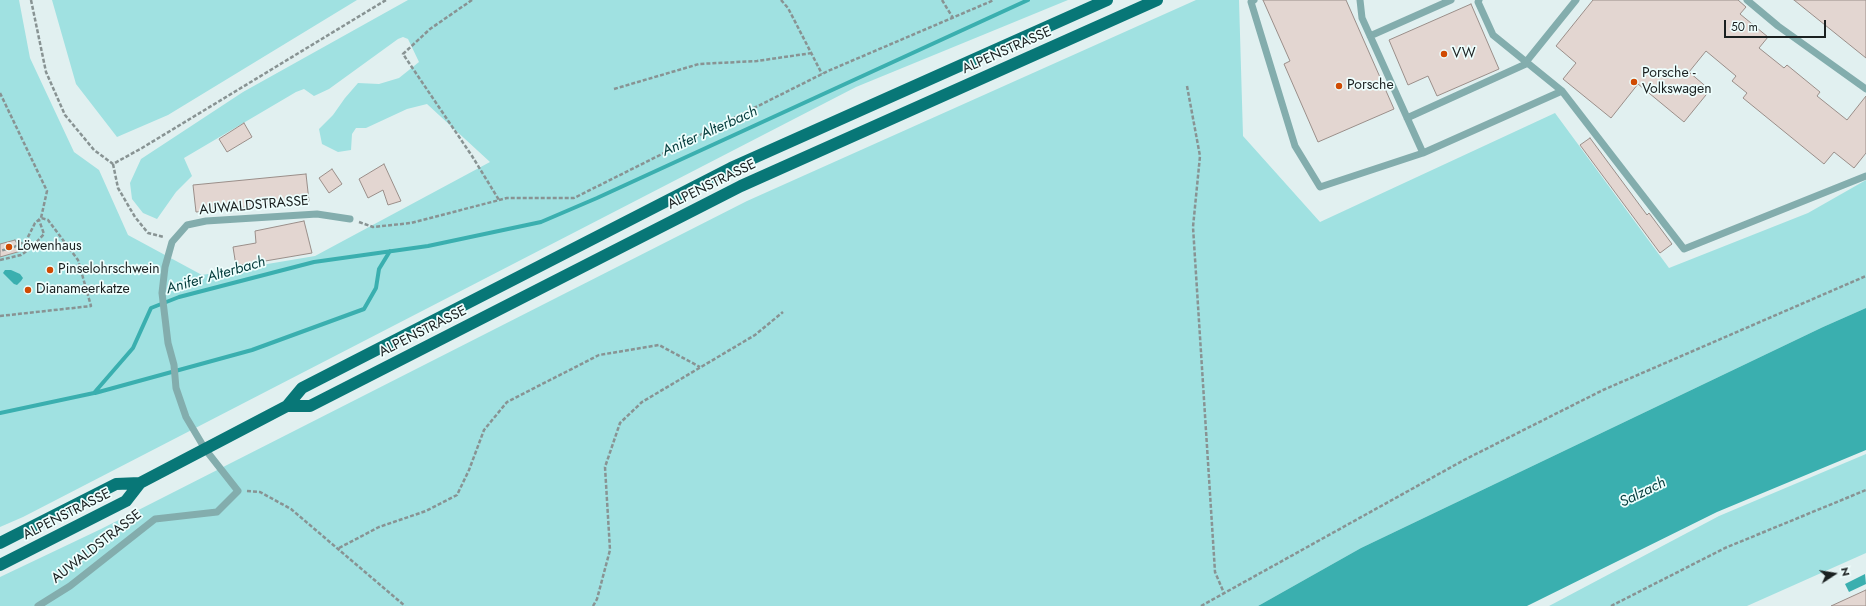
<!DOCTYPE html>
<html>
<head>
<meta charset="utf-8">
<style>
	body { margin:0 }
	#map { position:relative; width:1866px; height:606px; overflow:hidden; background:#e1f0f0; font-family:Jost,sans-serif }
	canvas { display:block }
	.north { position:absolute; left:1814px; top:554px; width:40px; height:40px; -webkit-text-stroke:3px #eefefd; paint-order:stroke; rotate:78deg; font-size:11px; font-weight:700; line-height:16px; text-align:center; color:#1a2020 }
	.north::after { content:''; display:block; margin:auto; width:14px; height:18px; background:#1a2020; clip-path:polygon(50% 0,100% 100%,50% 72%,0 100%) }
	.scale { position:absolute; left:1724px; top:20px; width:102px; height:18px; box-sizing:border-box; border:2px solid #1a2020; border-top:0; padding-left:5px; font-size:12px; line-height:14px; white-space:nowrap; color:#1a2020; -webkit-text-stroke:3px #eefefd; paint-order:stroke }
</style>
</head>
<body>
<div id="map">
<canvas width="1866" height="606"></canvas>
<div class="north">N</div>
<div class="scale">50 m</div>
</div>
<script>
const g = document.querySelector('canvas').getContext('2d');
g.lineJoin = 'round';
function fill(path, color) {
  g.fillStyle = color;
  g.fill(path, 'evenodd');
}
function shape(rows) {
  const path = new Path2D();
  for (const r of rows) {
    path.moveTo(r[0], r[1]);
    for (let i = 2; i < r.length; i += 2) path.lineTo(r[i], r[i + 1]);
  }
  return path;
}
function trace(path, color, width, dash) {
  g.strokeStyle = color;
  g.lineWidth = width;
  g.lineCap = dash ? 'butt' : 'round';
  g.setLineDash(dash || []);
  g.stroke(path);
}
function write(font, color, halo, rows, align = 'center') {
  g.font = font + ' Jost,sans-serif';
  g.lineWidth = 3.5;
  g.setLineDash([]);
  g.textBaseline = 'middle';
  g.strokeStyle = halo;
  g.fillStyle = color;
  for (const [text, x, y, turn = 0] of rows) {
    g.save();
    g.translate(x, y);
    g.rotate((+turn || 0) * Math.PI / 180);
    g.textAlign = isNaN(turn) ? turn : align;
    if (halo) g.strokeText(text, 0, 0);
    g.fillText(text, 0, 0);
    g.restore();
  }
}
const green = shape([
	[0,0,19,0,30,58,74,152,99,170,128,235,202,275,315,256,490,162,427,104,407,109,366,128,356,128,352,134,351,150,338,152,322,144,319,129,333,115,345,98,358,83,379,84,399,78,419,62,408,39,403,37,398,39,329,89,314,96,304,89,296,92,184,158,192,176,176,192,157,219,143,213,132,199,130,183,141,159,243,92,408,0,1068,0,856,87,23,517,0,527],
	[52,0,357,0,168,115,117,137,76,84],
	[1196,0,1239,0,1243,136,1320,222,1555,113,1669,268,1808,213,1866,180,1866,308,1823,327,1361,548,1258,606,0,606,0,577,101,529,747,201],
	[1866,454,1866,553,1747,606,1549,606,1719,516]
]);
const water = shape([
	[5,270,11,270,20,274,23,278,21,281,17,285,14,284,3,273],
	[1866,308,1866,450,1717,512,1527,606,1258,606,1361,548,1823,327],
	[1865,574,1866,584,1849,592,1845,584]
]);
const stream = shape([
	[95,393,252,350,364,309,376,288,379,269,390,251],
	[0,413,94,393,133,348,151,308,179,297,314,262,428,246,541,222,597,198,1028,0]
]);
const building = shape([
	[1263,0,1346,0,1394,109,1318,142,1284,64,1290,61,1263,0],
	[1593,0,1738,0,1746,7,1740,14,1768,37,1759,48,1784,68,1787,65,1820,92,1817,96,1847,120,1866,96,1866,153,1854,168,1834,152,1824,164,1743,98,1747,93,1732,81,1736,76,1706,51,1689,72,1710,90,1684,122,1638,84,1611,118,1563,79,1576,63,1556,46,1593,0],
	[1794,0,1866,0,1866,58,1794,0],
	[1471,4,1499,69,1437,96,1428,76,1408,85,1389,40,1471,4],
	[244,123,252,137,227,152,219,139,244,123],
	[1590,138,1647,215,1649,213,1672,244,1660,253,1580,145,1590,138],
	[384,164,401,201,388,205,383,190,368,198,359,179,384,164],
	[332,169,342,184,329,193,319,178,332,169],
	[306,174,309,201,196,212,193,185,306,174],
	[304,221,312,253,236,266,233,247,256,243,255,231,304,221],
	[15,240,21,251,0,257,0,244,15,240],
	[1866,590,1866,606,1831,606,1866,590]
]);
const path = shape([
	[31,0,46,72,65,115,94,150,113,164,142,148,386,0],
	[472,0,430,29,403,54,472,156,499,200],
	[781,0,788,8,822,74],
	[942,0,953,18],
	[1187,86,1200,156,1193,227,1215,572,1224,593],
	[614,89,699,64,757,61,812,53],
	[0,93,47,191,41,218,35,223,26,241,14,247,0,251],
	[113,164,118,188,135,217,148,233,164,237],
	[359,222,373,227,411,223,507,198,574,198,828,71,994,0],
	[0,260,21,255,31,248,44,234,39,220],
	[0,316,91,306,78,260,48,220,41,218],
	[247,491,260,492,291,509,405,606],
	[339,548,379,527,426,511,457,495,469,470,484,430,507,402,599,355,659,345,700,367],
	[593,606,597,599,610,550,605,467,620,423,642,402,755,335,783,312],
	[1201,606,1464,460,1603,390,1866,276],
	[1611,606,1725,548,1866,490]
]);
const lane = shape([
	[1254,0,1251,2,1295,146,1320,187,1423,153,1562,91],
	[1360,0,1362,18,1423,153],
	[1479,0,1478,2,1493,35,1562,91,1684,249,1866,176],
	[1747,0,1778,26,1866,89],
	[1370,36,1451,0],
	[1526,62,1576,0],
	[1407,118,1528,63],
	[38,606,70,586,155,519,217,512,238,491,205,449,186,417,176,388,174,365,168,343,162,293,165,267,172,242,187,225,206,221,317,214,350,219]
]);
const primary = shape([
	[287,406,310,406,741,186,1157,0],
	[0,543,116,484,140,483,287,406,302,388,731,168,1107,0],
	[0,565,126,501,140,483]
]);
const markers = [
	[1444,54,4,"#d04b03"],
	[1634,82,4,"#d04b03"],
	[1339,86,4,"#d04b03"],
	[9,247,4,"#d04b03"],
	[50,270,4,"#d04b03"],
	[28,290,4,"#d04b03"]
];
const streetNames = [
	["ALPENSTRASSE",1007,51,-24],
	["ALPENSTRASSE",712,185,-26],
	["AUWALDSTRASSE",254,206,-5],
	["ALPENSTRASSE",423,332,-27],
	["ALPENSTRASSE",67,515,-27],
	["AUWALDSTRASSE",97,547,-38]
];
const poiNames = [
	["VW",1452,54],
	["Porsche -",1642,74],
	["Volkswagen",1642,90],
	["Porsche",1347,86],
	["Löwenhaus",17,247],
	["Pinselohrschwein",58,270],
	["Dianameerkatze",36,290]
];
const waterNames = [
	["Anifer Alterbach",710,132,-24],
	["Anifer Alterbach",216,276,-16],
	["Salzach",1643,493,-26]
];
fill(green, '#a0e1e1');
fill(water, '#3aafaf');
trace(stream, '#3aafaf', 4);
fill(building, '#e3d6d1');
trace(building, '#9a8e89', 1);
trace(path, '#889393', 2.5, [4, 2]);
trace(lane, '#83adad', 7);
trace(primary, '#087777', 12);
for (const [x, y, r, color] of markers) {
  const dot = new Path2D();
  dot.arc(x, y, r, 0, 2 * Math.PI);
  g.fillStyle = color;
  g.fill(dot);
  trace(dot, '#eefefd', 1.5);
}
write('14px', '#1a2020', '#eefefd', streetNames);
write('14px', '#1a2020', '#eefefd', poiNames, 'left');
write('italic 15px', '#043c3c', '#eefefd', waterNames);
</script>
</body>
</html>
